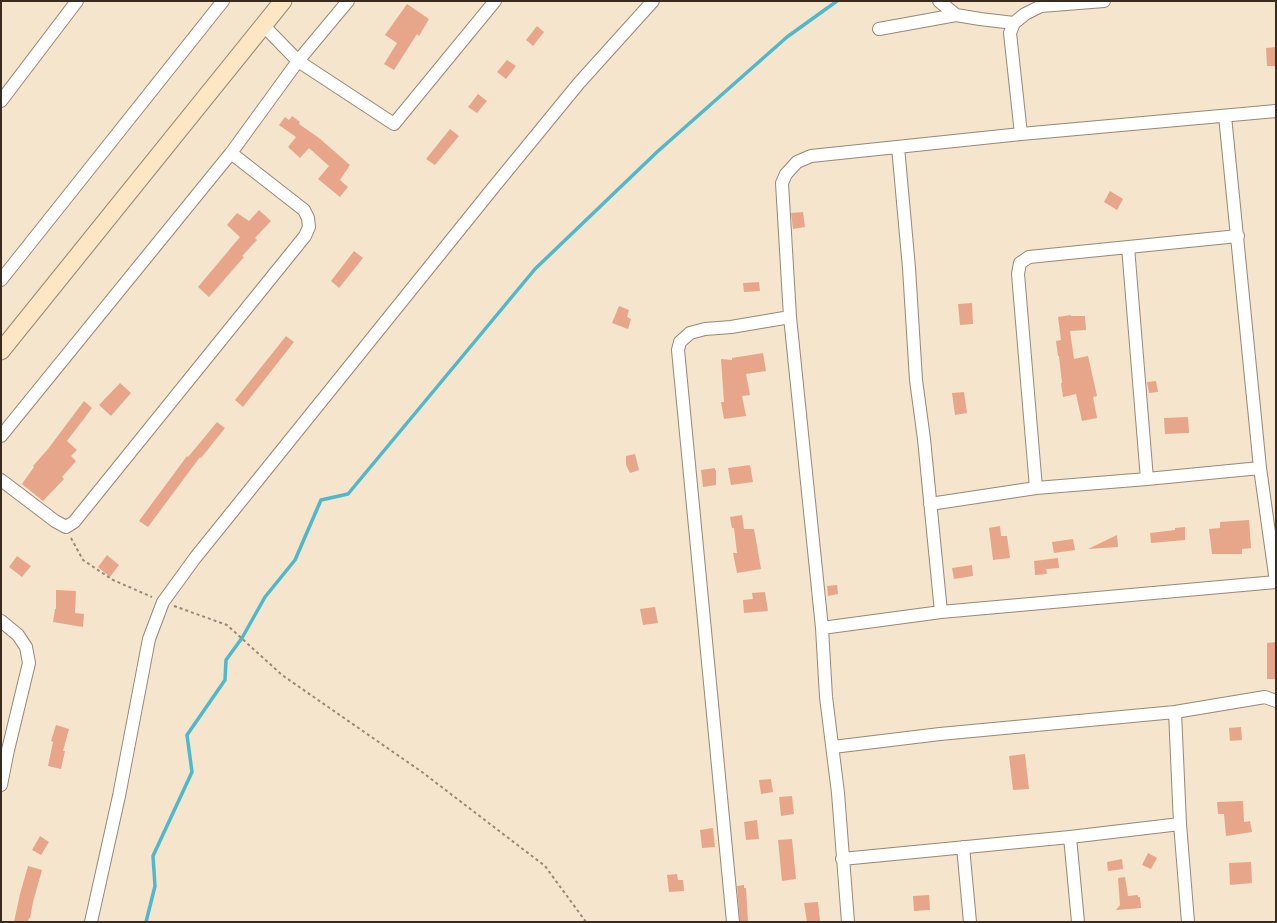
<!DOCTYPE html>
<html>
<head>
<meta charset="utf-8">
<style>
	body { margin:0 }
	#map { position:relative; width:1277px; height:923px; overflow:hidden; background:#f4e5cc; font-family:Kalam,sans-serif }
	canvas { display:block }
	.frame { position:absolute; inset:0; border:2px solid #3b2a1e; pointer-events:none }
</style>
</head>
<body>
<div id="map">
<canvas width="1277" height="923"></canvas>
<div class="frame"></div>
</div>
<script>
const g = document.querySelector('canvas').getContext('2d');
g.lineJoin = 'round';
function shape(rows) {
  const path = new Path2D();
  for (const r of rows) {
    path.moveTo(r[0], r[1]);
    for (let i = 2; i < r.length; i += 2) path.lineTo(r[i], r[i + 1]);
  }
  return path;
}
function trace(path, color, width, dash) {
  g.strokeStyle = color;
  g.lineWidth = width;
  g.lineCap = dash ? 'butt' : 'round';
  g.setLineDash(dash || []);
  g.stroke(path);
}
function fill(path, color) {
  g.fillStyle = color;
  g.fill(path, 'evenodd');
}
const stream = shape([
	[146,922,155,886,153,856,192,772,187,735,225,680,226,660,242,638,265,597,295,560,321,500,348,494,535,269,657,152,787,37,837,1]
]);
const building = shape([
	[407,4,429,19,419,36,417,34,394,70,384,64,397,43,385,35],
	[537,26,544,32,533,46,526,40],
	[1276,47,1276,66,1267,66,1266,48],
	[507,60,516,66,506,79,497,72],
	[478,94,487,101,477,113,468,107],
	[292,116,300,122,299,124,319,138,350,165,340,180,348,187,340,197,318,179,329,166,309,148,300,158,288,147,296,137,279,125,285,117,289,120],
	[450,129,459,136,435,165,426,159],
	[1110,191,1123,199,1117,210,1104,202],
	[259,210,271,221,255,238,257,240,242,256,244,257,209,297,198,287,240,237,227,225,237,213,249,221],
	[803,212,805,227,793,229,791,213],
	[354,251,363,258,339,288,331,281],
	[759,282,760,291,744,292,743,283],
	[972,303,973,324,960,325,958,304],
	[619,306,629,310,627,317,631,319,628,329,612,323],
	[1071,315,1071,316,1085,316,1086,330,1070,331,1074,359,1088,356,1097,396,1093,397,1097,418,1082,421,1076,394,1063,397,1061,383,1062,383,1059,356,1058,356,1056,341,1061,340,1058,317],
	[286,336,294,342,243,407,235,400],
	[763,353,766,371,746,374,750,395,742,396,746,416,724,419,721,402,724,402,721,359,732,360,732,358],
	[1156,381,1158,392,1149,393,1147,382],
	[120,383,131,393,111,416,99,405],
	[964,392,967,413,955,415,952,393],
	[84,401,92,408,67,441,77,450,71,456,76,461,62,477,64,479,43,501,22,484,34,467,33,466,48,449],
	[1188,417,1189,433,1165,434,1164,418],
	[217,422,225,428,201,458,200,457,148,527,139,521,187,456,188,457,203,439],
	[635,454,639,470,630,473,626,465,626,456],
	[750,465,753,482,731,485,728,468],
	[715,468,715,470,716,470,716,485,703,487,701,470],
	[742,515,744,529,754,529,761,569,737,573,733,553,737,553,734,528,732,528,730,517],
	[1249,520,1251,548,1242,549,1242,554,1212,554,1209,529,1220,528,1220,522],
	[1000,526,1001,536,1007,536,1010,558,993,560,989,528],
	[1185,527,1185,540,1151,543,1150,533,1175,530,1175,528],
	[1117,535,1118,547,1088,549],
	[1073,539,1075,550,1054,553,1052,542],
	[107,555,119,565,110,577,98,567],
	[17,556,31,566,22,577,9,567],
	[1058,558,1059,568,1046,569,1047,574,1035,575,1034,561],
	[972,565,973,576,954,579,952,568],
	[837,585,838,594,828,596,827,586],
	[56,590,76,591,75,613,84,614,83,627,53,622,55,609,56,609],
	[765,592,768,611,744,613,743,600,753,599,752,593],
	[655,607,658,623,643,625,640,609],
	[1276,642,1276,679,1267,679,1267,643],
	[56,725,69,729,63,751,65,751,61,769,48,766,53,742,51,741],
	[1241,727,1242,740,1230,741,1229,728],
	[1025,754,1029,789,1013,790,1009,756],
	[771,779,773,792,761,794,759,780],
	[792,796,794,814,781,816,779,797],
	[1243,801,1244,822,1250,821,1252,832,1226,836,1224,814,1218,814,1217,802],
	[757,820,759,839,746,840,744,822],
	[713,828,715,847,702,848,700,830],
	[40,836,49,842,41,855,32,850],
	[792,839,796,879,782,881,778,840],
	[1148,853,1157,858,1151,869,1142,865],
	[1122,859,1123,869,1108,871,1107,862],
	[1251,862,1252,883,1230,885,1229,863],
	[28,866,42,870,33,902,30,918,29,918,28,922,14,922,20,894],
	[677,874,678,880,683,880,684,891,669,892,667,875],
	[1125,877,1128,896,1138,895,1138,897,1140,897,1141,908,1116,910,1120,905,1118,878],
	[744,885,744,888,746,888,748,922,740,922,737,886],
	[929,895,930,910,914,911,913,896],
	[818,902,820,921,807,922,804,903]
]);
const path = shape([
	[71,538,83,560,113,580,152,597],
	[174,606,227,625,282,675,422,772,545,866,586,922]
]);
const street = shape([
	[939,1,956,15,980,19,1014,23],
	[263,25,298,61,394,124,495,1],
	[879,29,956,15],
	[1,101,77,1],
	[1225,116,1260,468,1276,582],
	[1021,134,1010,33,1014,23,1025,14,1041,6,1104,1],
	[898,147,909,268,916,380,924,439,941,612],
	[1128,247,1147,479],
	[1,280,223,1],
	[1,436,231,153,298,61,348,1],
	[1,480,55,521,66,527,74,522,305,236,309,227,308,218,304,210,231,153],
	[1036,488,1018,274,1020,263,1029,257,1238,236],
	[930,504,1036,488,1147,479,1260,468],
	[1,621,18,635,26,647,29,663,8,750,1,785],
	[822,628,941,612,1276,582],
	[833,747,940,734,1175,712],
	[1070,837,1078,922],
	[963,847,970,922],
	[842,859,1070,837,1180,824],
	[91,922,119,796,149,639,163,602,195,558,493,188,579,83,653,1],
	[733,922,678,350,680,342,690,333,705,329,731,327,790,317],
	[848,922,838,793,826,697,822,628,790,317,782,183,786,174,797,162,811,156,1021,134,1276,111],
	[1188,922,1180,824,1175,712,1265,697,1276,701]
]);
const secondary = shape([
	[1,351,283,1]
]);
trace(stream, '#4fb8cc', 3.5);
fill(building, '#e7a689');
trace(street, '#988875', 14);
trace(secondary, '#988875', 19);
trace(path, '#988875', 2, [3, 3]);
trace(street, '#fff', 12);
trace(secondary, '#fce6c4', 17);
</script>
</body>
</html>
